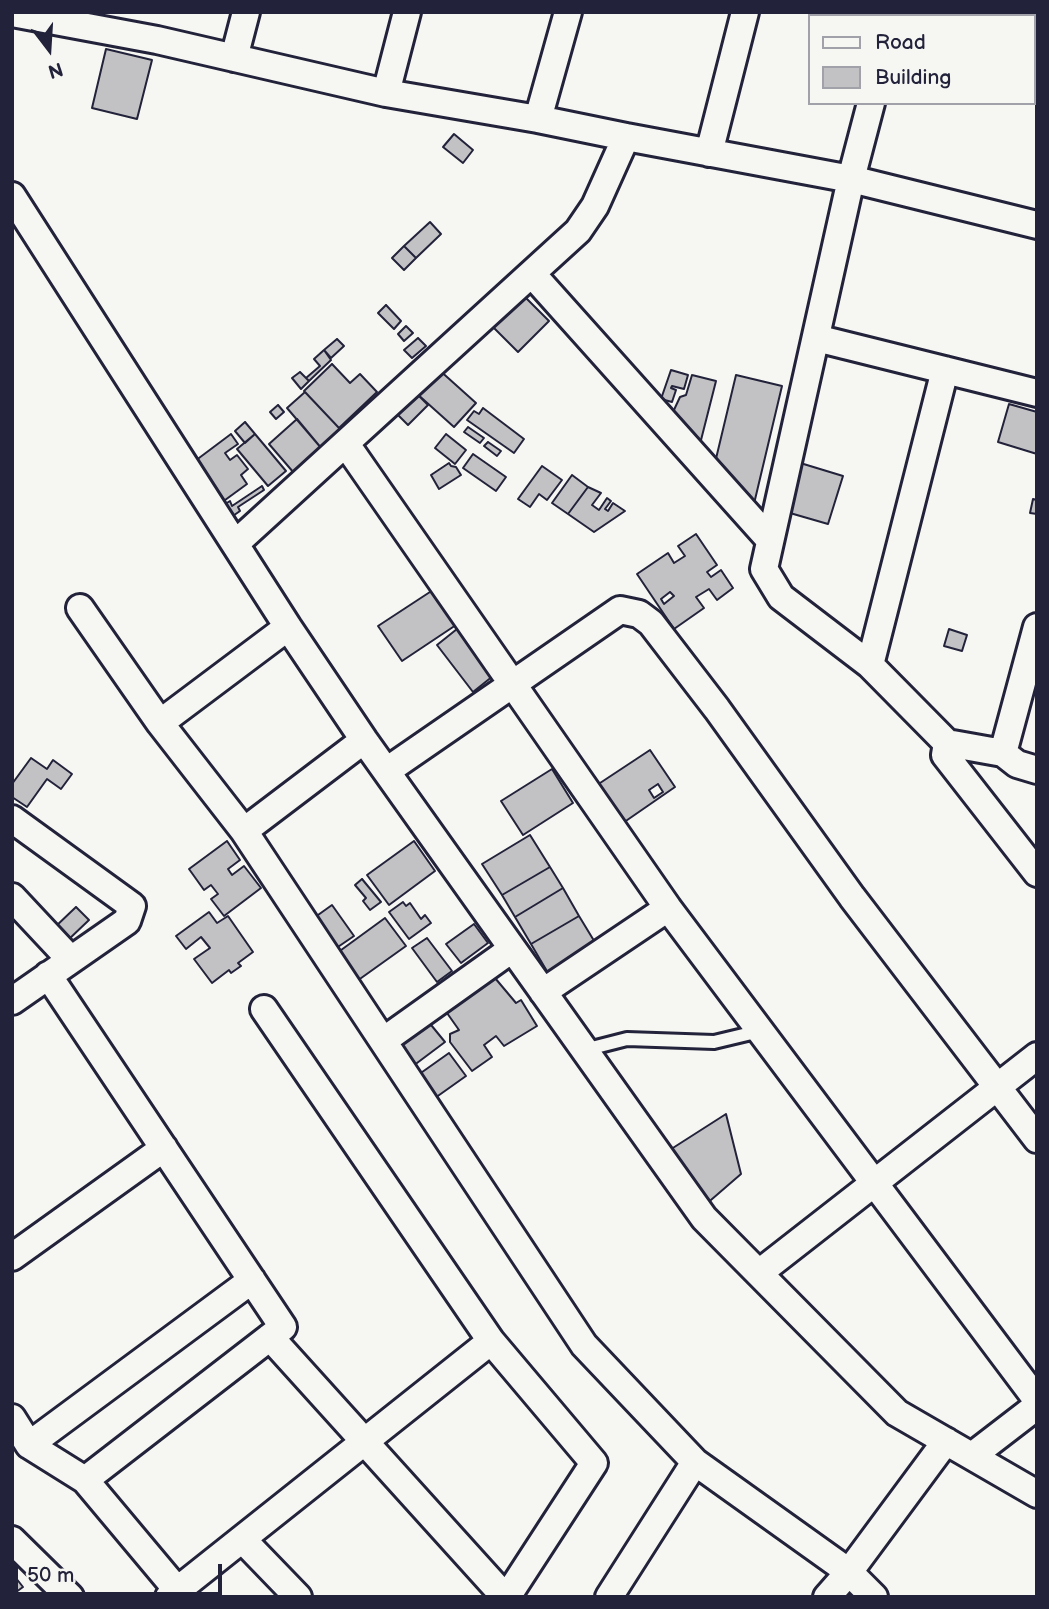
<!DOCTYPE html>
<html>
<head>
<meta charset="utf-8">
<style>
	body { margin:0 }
	#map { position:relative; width:1049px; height:1609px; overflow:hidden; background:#f6f6f2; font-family:"Balsamiq Sans",sans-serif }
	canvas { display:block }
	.frame { position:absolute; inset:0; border:14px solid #22223b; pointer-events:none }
	.legend { position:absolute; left:808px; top:14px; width:228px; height:91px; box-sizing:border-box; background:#f6f6f2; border:2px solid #a1a1a9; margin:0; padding:9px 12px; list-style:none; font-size:21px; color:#22223b }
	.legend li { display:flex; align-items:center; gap:14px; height:35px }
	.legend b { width:35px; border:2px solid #a1a1a9 }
	.north { position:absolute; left:14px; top:14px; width:70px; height:70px; -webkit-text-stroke:5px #f6f6f2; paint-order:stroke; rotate:163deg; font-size:19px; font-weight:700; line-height:28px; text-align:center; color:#22223b }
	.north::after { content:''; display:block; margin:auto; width:24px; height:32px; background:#22223b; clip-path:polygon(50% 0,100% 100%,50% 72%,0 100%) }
	.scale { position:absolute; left:14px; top:1564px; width:208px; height:32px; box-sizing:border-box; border:4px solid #22223b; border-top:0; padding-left:9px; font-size:21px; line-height:24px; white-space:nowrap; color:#22223b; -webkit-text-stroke:5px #f6f6f2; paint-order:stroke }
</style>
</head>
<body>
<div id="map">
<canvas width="1049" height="1609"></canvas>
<div class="frame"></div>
<ul class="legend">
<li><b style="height:9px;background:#f6f6f2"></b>Road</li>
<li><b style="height:19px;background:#c2c2c4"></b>Building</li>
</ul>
<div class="north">N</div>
<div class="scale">50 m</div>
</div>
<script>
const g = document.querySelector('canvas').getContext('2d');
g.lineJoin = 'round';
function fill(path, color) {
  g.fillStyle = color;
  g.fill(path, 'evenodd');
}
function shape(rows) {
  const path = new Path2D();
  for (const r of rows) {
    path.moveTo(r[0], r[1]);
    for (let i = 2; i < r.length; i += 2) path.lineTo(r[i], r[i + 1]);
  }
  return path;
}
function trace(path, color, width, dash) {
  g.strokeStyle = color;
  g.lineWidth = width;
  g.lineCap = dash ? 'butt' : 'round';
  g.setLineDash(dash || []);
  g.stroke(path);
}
const building = shape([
	[106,49,152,60,137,119,92,108,106,49],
	[454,134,473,150,463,163,443,147,454,134],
	[430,222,441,234,416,258,404,246,430,222],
	[404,246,416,258,404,270,392,258,404,246],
	[521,293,549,321,518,352,490,324,521,293],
	[386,305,401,321,394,329,378,313,386,305],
	[406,326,413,333,404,341,398,334,406,326],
	[418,338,426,346,412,358,404,350,418,338],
	[337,339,344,346,331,358,324,350,337,339],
	[324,350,331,360,309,381,306,378,320,366,314,359,324,350],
	[332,364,350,383,360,374,377,392,339,428,304,391,332,364],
	[437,368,476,403,454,427,415,392,437,368],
	[671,370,688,375,684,389,672,386,671,388,676,390,672,402,661,399,671,370],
	[300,372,309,381,301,389,292,378,300,372],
	[692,375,716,381,700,444,673,412,680,397,686,395,692,375],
	[736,375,782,386,753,508,714,467,736,375],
	[305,392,339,428,341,433,322,449,287,408,305,392],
	[415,392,428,405,408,425,395,412,415,392],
	[1009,404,1037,412,1037,454,998,442,1009,404],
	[278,405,284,412,276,419,270,412,278,405],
	[483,408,524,439,514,453,467,420,474,411,479,414,483,408],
	[297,419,322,449,294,473,269,444,297,419],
	[245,422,255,434,245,443,235,431,245,422],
	[468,427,484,438,480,443,464,432,468,427],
	[231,434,238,444,225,453,230,460,237,455,248,469,241,475,247,484,221,503,191,464,231,434],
	[255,434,286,471,268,486,237,449,255,434],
	[446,434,466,450,455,464,435,448,446,434],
	[488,442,501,451,497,456,484,446,488,442],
	[473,454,506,477,496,491,463,468,473,454],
	[797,462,843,476,828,524,783,511,797,462],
	[449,463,451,466,456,467,461,475,439,489,431,475,449,463],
	[542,466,562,480,547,500,539,494,530,507,518,499,542,466],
	[572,475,588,487,568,514,552,503,572,475],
	[262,486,264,490,238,507,240,511,230,518,222,506,230,501,232,506,262,486],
	[588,487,601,493,592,505,599,510,607,498,611,501,605,509,608,511,613,503,625,511,594,532,568,514,588,487],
	[1033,499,1037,500,1037,514,1030,513,1033,499],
	[696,534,717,565,707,572,711,577,721,570,733,588,717,600,709,589,696,597,704,608,674,629,637,574,668,553,674,563,685,556,678,546,696,534],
	[670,592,674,596,664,604,661,599,670,592],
	[433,590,456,625,402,661,378,626,433,590],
	[457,629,493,676,473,692,437,645,457,629],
	[949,629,967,635,962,651,944,646,949,629],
	[650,750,675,787,620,825,594,787,650,750],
	[658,784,663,792,654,798,649,790,658,784],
	[31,758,47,769,53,760,72,774,61,789,47,779,27,807,12,797,12,784,31,758],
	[552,769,573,803,523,835,501,801,552,769],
	[530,835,550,867,502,895,482,864,530,835],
	[227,841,240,860,228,869,232,875,244,866,261,888,224,916,211,899,218,894,211,885,204,890,189,869,227,841],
	[414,841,435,871,389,905,367,875,414,841],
	[550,867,563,888,515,917,502,895,550,867],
	[362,879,381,902,370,910,363,901,366,898,355,885,362,879],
	[563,888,579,916,531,944,515,917,563,888],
	[403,902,406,906,410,903,421,919,425,915,431,923,409,939,389,912,403,902],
	[332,905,354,936,332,951,311,920,332,905],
	[76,907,89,920,67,941,54,928,76,907],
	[209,912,217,923,228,916,253,952,238,963,241,966,231,973,229,970,212,983,194,959,210,948,201,937,186,949,176,936,209,912],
	[579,916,596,944,548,973,531,944,579,916],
	[385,918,406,946,357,981,337,953,385,918],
	[474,924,488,943,461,963,446,944,474,924],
	[427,938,452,971,437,982,412,948,427,938],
	[495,978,516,1003,521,1000,537,1026,504,1046,496,1036,484,1045,492,1057,472,1071,450,1042,450,1034,459,1030,447,1013,495,978],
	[427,1020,445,1042,413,1066,395,1044,427,1020],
	[449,1053,466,1076,435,1098,418,1075,449,1053],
	[726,1114,741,1174,704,1206,665,1153,726,1114],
	[12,1573,23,1587,12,1595,12,1573]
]);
const service = shape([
	[584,1050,627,1039,714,1042,760,1031]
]);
const minor = shape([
	[12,13,157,40,386,93,538,119,626,137,851,179,1037,225],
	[895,16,896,12],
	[234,58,246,12],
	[386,93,407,12],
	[871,103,851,179,764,569,781,597,870,665,947,743,1003,753,1017,764,1037,770],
	[538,119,568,12],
	[709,153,745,12],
	[12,196,288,627,364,740,704,1218,897,1413,1037,1494],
	[532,274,770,540],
	[816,338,1037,393],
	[346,444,668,908,1037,1400],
	[235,544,578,231,595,206,626,137],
	[80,608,160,723,288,627],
	[870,665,945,370],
	[160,723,244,831,584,1345,695,1462,849,1572,874,1597],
	[947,743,945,755,1037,873],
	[1003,753,1037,627],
	[388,770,620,610,639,614,651,623,717,709,852,897,1037,1139],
	[12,819,132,906,127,921,12,1001],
	[244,831,364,740],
	[12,897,70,959],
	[48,975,283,1327,85,1480],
	[543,992,668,908],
	[264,1009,491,1341,594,1463,507,1597],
	[383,1041,512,949],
	[12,1257,164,1148],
	[759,1273,1037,1056],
	[270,1337,505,1597],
	[12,1418,29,1445,85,1480,183,1597],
	[29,1445,252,1280],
	[972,1456,1037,1406],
	[242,1539,298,1597],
	[12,1540,70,1597],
	[169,1597,491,1341],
	[609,1597,695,1462],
	[827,1597,849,1572,946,1441]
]);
fill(building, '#c2c2c4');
trace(building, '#22223b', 2);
trace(service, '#22223b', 18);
trace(minor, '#22223b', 32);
trace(service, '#f6f6f2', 12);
trace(minor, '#f6f6f2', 26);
</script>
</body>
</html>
